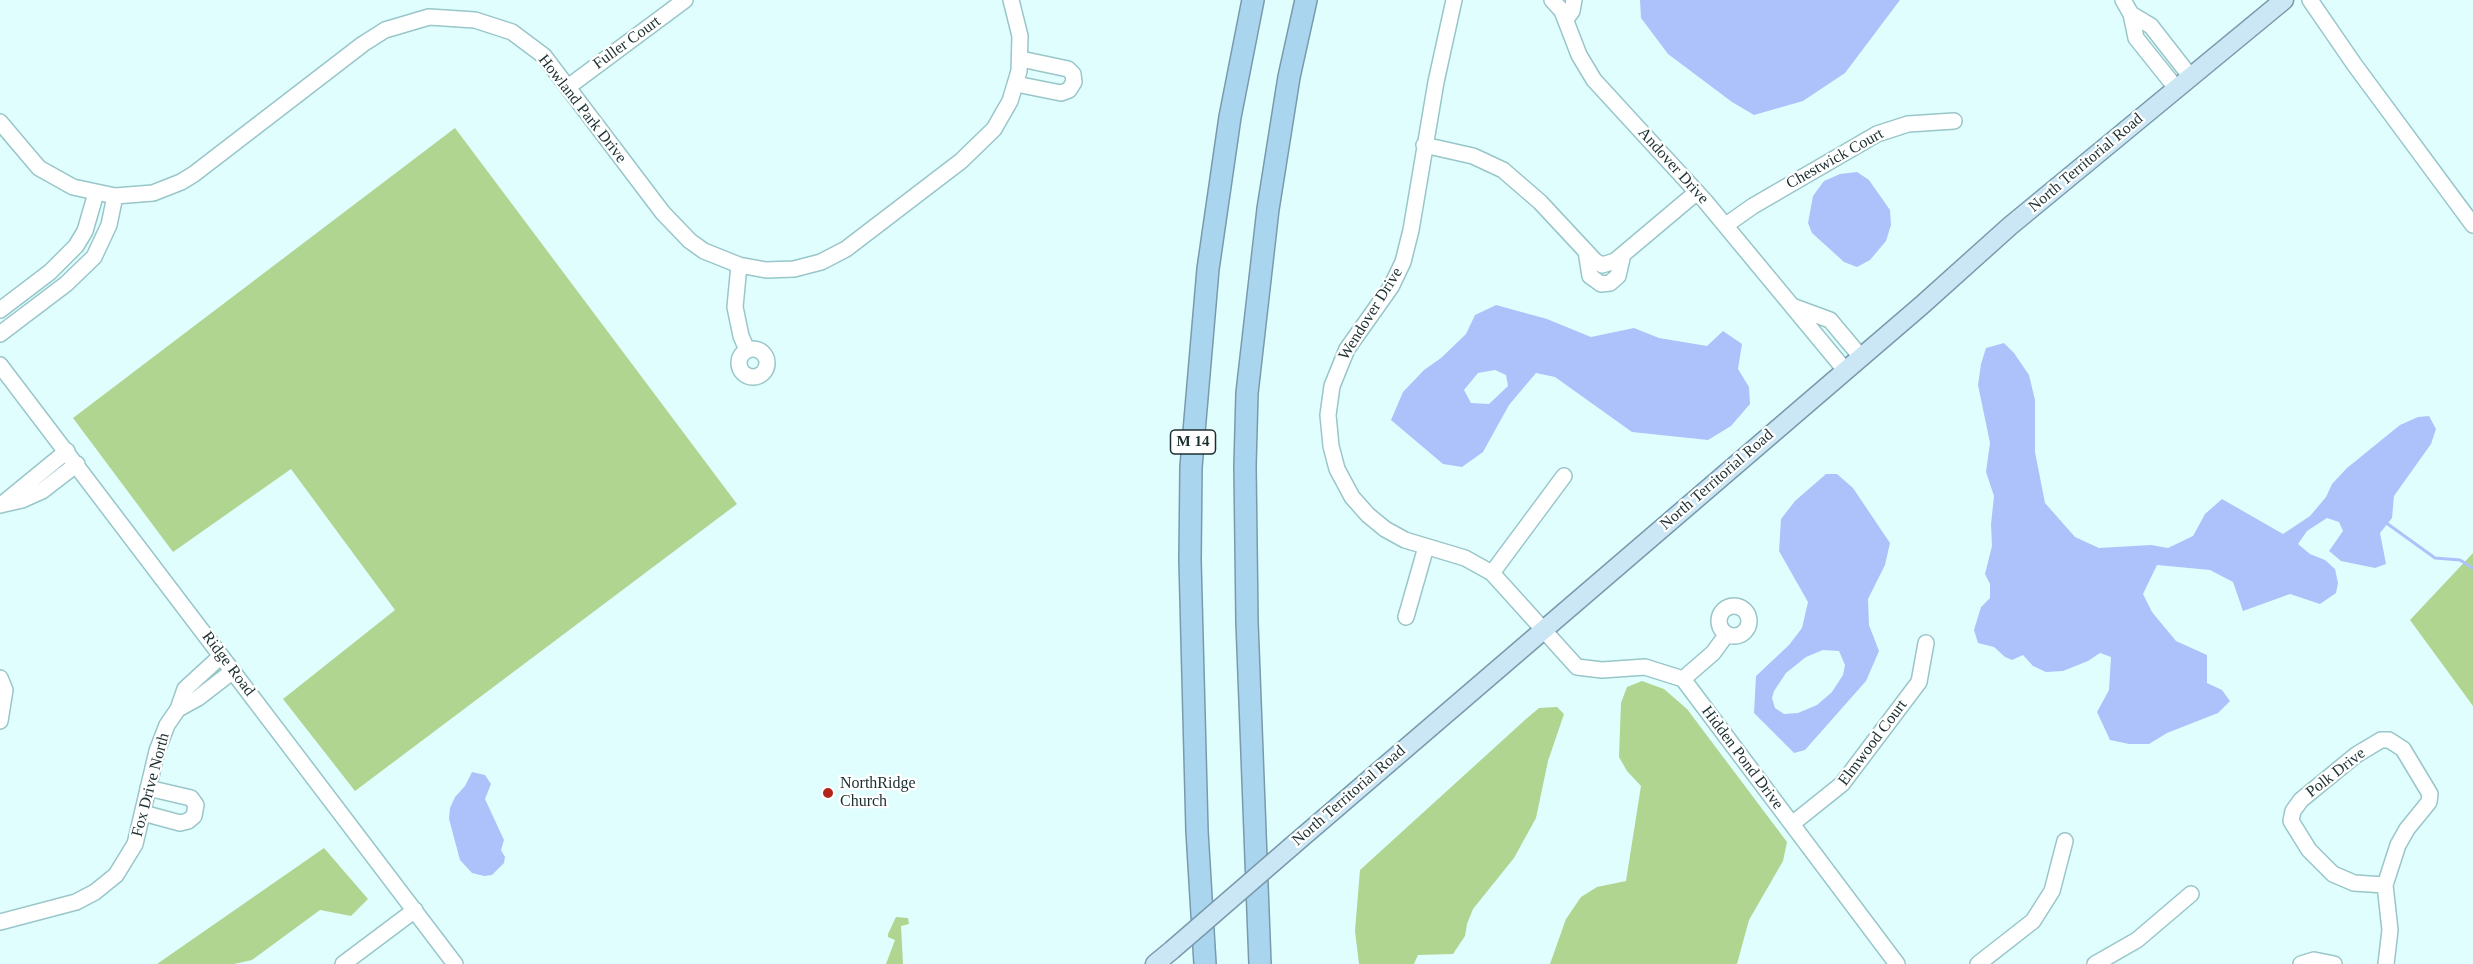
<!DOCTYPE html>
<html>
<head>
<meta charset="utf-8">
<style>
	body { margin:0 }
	canvas { display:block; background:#e1feff }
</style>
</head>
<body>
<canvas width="2473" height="964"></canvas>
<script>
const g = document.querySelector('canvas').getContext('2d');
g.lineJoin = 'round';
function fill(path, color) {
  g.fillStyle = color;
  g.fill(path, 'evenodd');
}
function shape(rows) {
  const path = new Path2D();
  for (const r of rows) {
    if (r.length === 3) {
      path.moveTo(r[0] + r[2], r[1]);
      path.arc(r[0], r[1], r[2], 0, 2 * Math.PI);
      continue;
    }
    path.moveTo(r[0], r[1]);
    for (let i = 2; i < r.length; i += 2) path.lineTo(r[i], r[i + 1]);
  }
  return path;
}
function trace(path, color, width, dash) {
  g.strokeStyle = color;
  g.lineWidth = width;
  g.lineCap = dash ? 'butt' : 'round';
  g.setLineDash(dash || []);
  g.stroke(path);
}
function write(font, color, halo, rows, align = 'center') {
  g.font = font + ' Georgia,serif';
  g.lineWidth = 4.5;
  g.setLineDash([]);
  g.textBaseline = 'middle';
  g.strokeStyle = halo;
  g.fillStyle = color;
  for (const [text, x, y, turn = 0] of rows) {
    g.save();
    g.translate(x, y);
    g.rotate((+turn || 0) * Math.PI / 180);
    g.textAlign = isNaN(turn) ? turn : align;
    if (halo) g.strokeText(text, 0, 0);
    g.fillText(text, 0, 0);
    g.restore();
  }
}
const green = shape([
	[455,128,737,504,355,791,283,699,395,610,291,469,173,552,73,418],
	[2473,553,2473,706,2410,620],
	[1642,681,1664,689,1687,709,1787,842,1783,861,1749,920,1737,964,1550,964,1566,919,1581,897,1597,887,1626,881,1641,786,1627,771,1619,757,1621,703,1627,687],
	[1557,707,1564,714,1548,761,1536,818,1514,858,1473,909,1467,924,1465,936,1453,954,1418,955,1414,964,1359,964,1355,931,1360,870,1526,719,1539,708],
	[324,848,368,899,351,916,320,910,252,960,234,964,157,964],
	[896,917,908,918,909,924,901,926,903,964,886,964,895,940,888,937,888,934]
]);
const water = shape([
	[1640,0,1900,0,1845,73,1803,101,1754,115,1732,102,1668,54,1641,18],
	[1857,172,1869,180,1890,210,1891,225,1886,241,1870,260,1857,267,1844,262,1812,233,1808,223,1813,196,1824,181,1840,174],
	[1496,305,1547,319,1591,337,1634,328,1659,338,1707,346,1723,331,1742,344,1738,369,1749,387,1750,404,1731,426,1708,440,1632,432,1555,377,1536,373,1509,405,1483,452,1462,467,1443,464,1391,420,1403,392,1424,370,1441,358,1466,334,1475,315],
	[1495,370,1506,375,1508,386,1489,404,1471,403,1464,390,1478,373],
	[2004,343,2014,353,2029,375,2035,400,2035,452,2045,503,2075,537,2099,548,2151,545,2168,548,2193,536,2205,514,2222,499,2283,534,2310,516,2326,497,2332,484,2347,468,2400,425,2418,417,2429,416,2436,429,2431,444,2394,496,2392,518,2380,533,2386,564,2375,568,2341,561,2329,551,2343,531,2339,522,2327,518,2307,531,2298,544,2310,554,2325,560,2335,569,2338,583,2336,593,2320,604,2290,594,2243,611,2233,582,2210,570,2157,565,2143,594,2152,612,2176,641,2207,655,2207,683,2222,690,2230,701,2218,713,2167,733,2149,744,2129,744,2110,740,2097,712,2109,690,2111,657,2100,653,2088,661,2063,671,2046,672,2033,666,2023,655,2012,660,2005,657,1994,647,1978,643,1974,630,1981,607,1990,598,1990,584,1985,574,1992,546,1991,524,1994,496,1986,472,1990,443,1978,385,1981,364,1986,348],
	[1826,474,1837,474,1853,488,1890,543,1885,565,1868,599,1869,625,1879,651,1866,681,1805,750,1794,753,1754,713,1756,676,1789,645,1802,628,1808,602,1779,551,1781,519,1795,501],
	[1823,650,1839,651,1845,665,1843,675,1832,692,1817,705,1798,713,1784,714,1775,708,1772,698,1774,691,1786,673,1806,657],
	[472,772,485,775,491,784,485,799,504,840,501,850,505,857,504,863,492,875,484,876,472,873,460,860,449,819,450,808,455,797,465,786]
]);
const stream = shape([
	[2385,522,2435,558,2460,560,2473,568]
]);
const minor = shape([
	[1454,0,1436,82,1411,230,1403,262,1391,287,1347,349,1332,386,1328,415,1331,446,1337,469,1352,497,1368,515,1385,529,1405,540,1465,558,1492,573,1577,667,1602,670,1645,667,1683,679,1897,964],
	[1552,0,1562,11,1579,55,1594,80,1705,201,1845,370],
	[2123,0,2131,14,2136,38,2176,88],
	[2310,0,2354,64,2473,225],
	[2131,14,2151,26,2190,76],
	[1566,19,1572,11,1574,0],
	[1016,84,1061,93,1069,90,1074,82,1073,74,1068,69,1021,59],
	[568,87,685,0],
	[0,122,39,168,73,187,115,196,153,193,181,182,194,174,363,44,385,30,429,17,475,20,512,32,544,56,663,213,690,241,704,251,739,265,766,270,794,269,821,262,846,249,961,161,994,129,1010,101,1019,71,1020,36,1011,0],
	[1424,145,1473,156,1503,170,1540,202,1595,261,1602,265,1615,261,1697,192],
	[1726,225,1753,206,1877,134,1908,124,1954,121],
	[1586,251,1590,276,1601,284,1610,283,1618,276,1623,254],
	[739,265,735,307,741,336,747,350],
	[1792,306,1830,320,1861,357],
	[0,310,50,272,76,246,85,231,96,193],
	[0,334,66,284,94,257,109,225,115,196],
	[753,363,14],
	[0,365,455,964],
	[0,505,22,500,42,491,77,464],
	[1,505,67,451],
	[1492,573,1564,476],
	[1734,621,15],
	[1406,617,1426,547],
	[0,678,5,690,0,721],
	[1683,679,1713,653,1727,634],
	[178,709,198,698,233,671],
	[143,813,180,823,188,821,194,816,196,805,191,798,148,788],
	[1792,824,1842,784,1919,682,1926,643],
	[2385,885,2354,883,2333,874,2309,850,2291,821,2293,811,2301,800,2356,755,2381,740,2389,740,2403,749,2430,794,2429,802,2407,829,2398,845,2385,885,2390,930,2386,964],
	[0,922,76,902,95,892,116,875,135,844,157,751,167,725,178,709,185,689,221,656],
	[343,964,415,910],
	[1978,964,2033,921,2052,891,2065,841],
	[2095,964,2137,940,2191,894],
	[2301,964,2314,960,2334,964]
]);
const major = shape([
	[1292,846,1922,305,2010,226,2284,0],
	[1155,964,1172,950]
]);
const highway = shape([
	[1205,964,1197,831,1190,560,1191,467,1208,269,1230,117,1253,0],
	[1260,964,1247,622,1245,466,1247,393,1268,209,1289,77,1306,0]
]);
const majorBridge = shape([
	[1172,950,1292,846]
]);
const markers = [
	[828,793,6,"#b3251b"]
];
const shields = [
	[1193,442,45]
];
const shieldNames = [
	["M 14",1193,442]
];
const streetNames = [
	["Fuller Court",627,43,-36],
	["Howland Park Drive",582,109,52],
	["Chestwick Court",1835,159,-29],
	["North Territorial Road",2086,163,-40],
	["Andover Drive",1673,166,48],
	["Wendover Drive",1371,314,-58],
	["North Territorial Road",1717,480,-41],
	["Ridge Road",228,664,53],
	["Elmwood Court",1873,743,-53],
	["Hidden Pond Drive",1742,758,53],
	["Polk Drive",2336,773,-38],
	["Fox Drive North",151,785,-75],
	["North Territorial Road",1349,796,-41]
];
const poiNames = [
	["NorthRidge",840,784],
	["Church",840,802]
];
fill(green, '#afd590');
fill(water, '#adc2fa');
trace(stream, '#adc2fa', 3);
trace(minor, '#98c6c9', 18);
trace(major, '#789bac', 21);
trace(highway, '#789bac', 24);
trace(minor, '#fff', 15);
trace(major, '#cbe6f5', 18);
trace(highway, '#a9d5ef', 21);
trace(majorBridge, '#789bac', 21, []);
trace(majorBridge, '#cbe6f5', 18);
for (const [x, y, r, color] of markers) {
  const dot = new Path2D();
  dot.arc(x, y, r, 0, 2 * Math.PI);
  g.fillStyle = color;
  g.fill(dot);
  trace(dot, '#fff', 2);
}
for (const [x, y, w] of shields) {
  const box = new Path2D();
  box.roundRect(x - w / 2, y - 12, w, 24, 4.5);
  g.fillStyle = '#fff';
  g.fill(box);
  trace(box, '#1c2f30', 1.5);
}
write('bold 15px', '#1c2f30', null, shieldNames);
write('16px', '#1c2f30', '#fff', streetNames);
write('16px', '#1c2f30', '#fff', poiNames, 'left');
</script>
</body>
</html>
